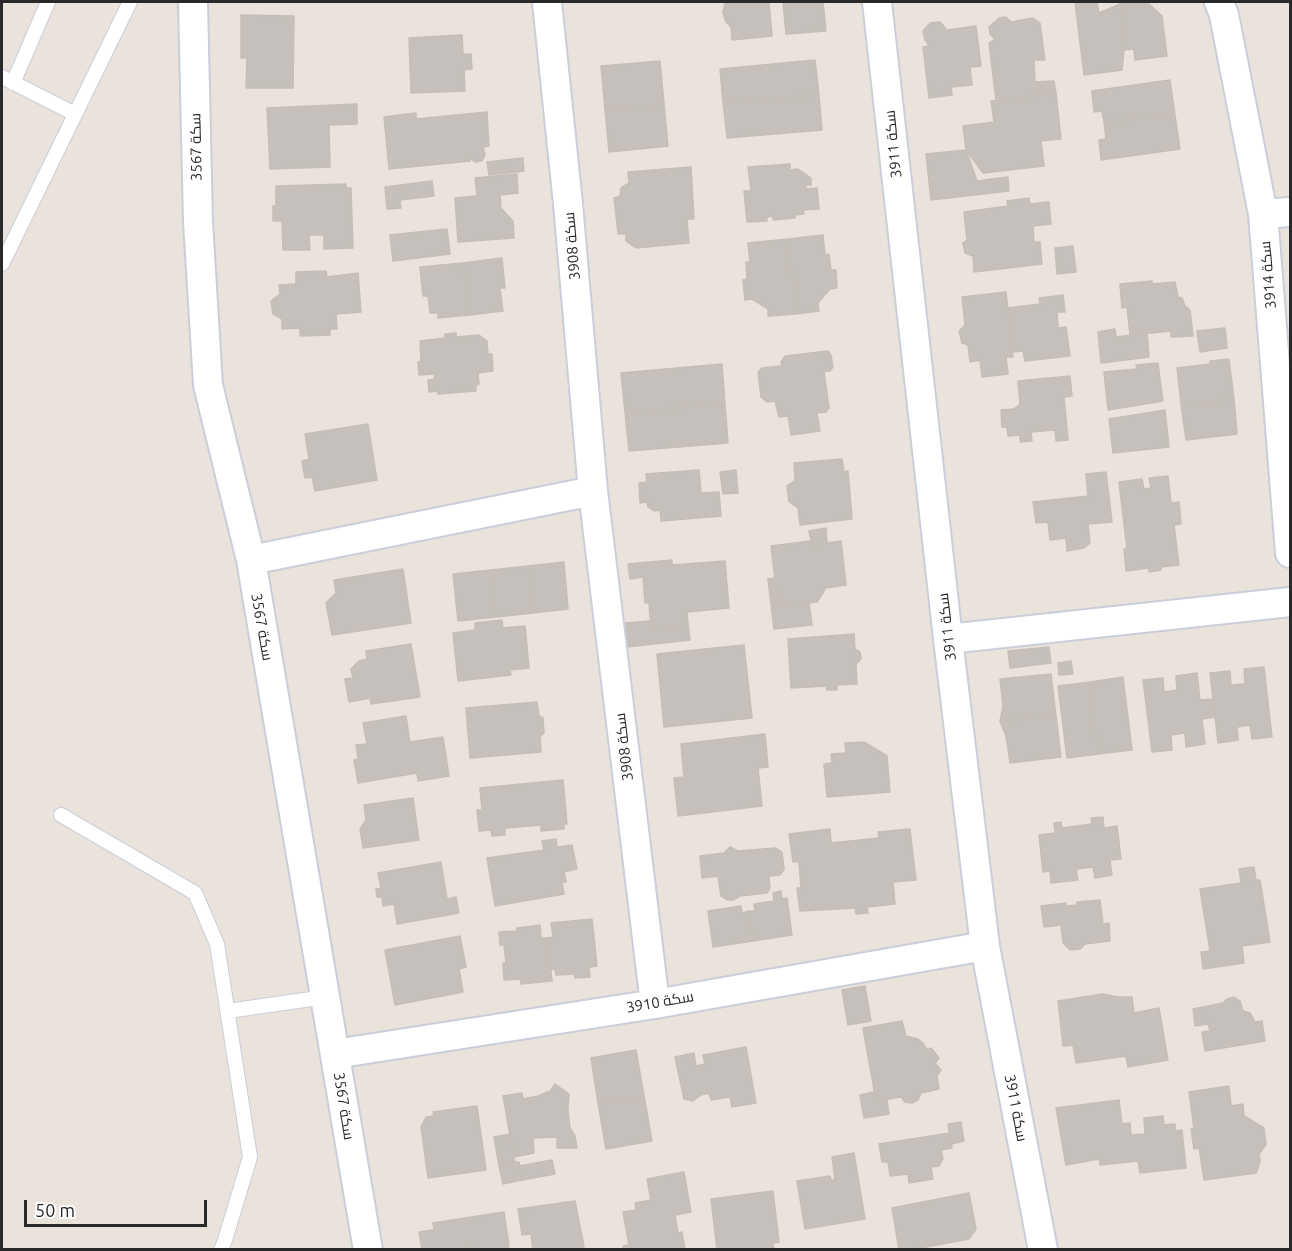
<!DOCTYPE html>
<html>
<head>
<meta charset="utf-8">
<style>
	body { margin:0 }
	#map { position:relative; width:1292px; height:1251px; overflow:hidden; background:#eae3dc; font-family:Ubuntu,sans-serif }
	canvas { display:block }
	.frame { position:absolute; inset:0; border:3px solid #292929; pointer-events:none }
	.scale { position:absolute; left:24px; top:1200px; width:183px; height:27px; box-sizing:border-box; border:3px solid #292929; border-top:0; padding-left:8px; font-size:18px; line-height:21px; white-space:nowrap; color:#292929; -webkit-text-stroke:4px #fff; paint-order:stroke }
</style>
</head>
<body>
<div id="map">
<canvas width="1292" height="1251"></canvas>
<div class="frame"></div>
<div class="scale">50 m</div>
</div>
<script>
const g = document.querySelector('canvas').getContext('2d');
g.lineJoin = 'round';
function fill(path, color) {
  g.fillStyle = color;
  g.fill(path, 'evenodd');
}
function shape(rows) {
  const path = new Path2D();
  for (const r of rows) {
    path.moveTo(r[0], r[1]);
    for (let i = 2; i < r.length; i += 2) path.lineTo(r[i], r[i + 1]);
  }
  return path;
}
function trace(path, color, width, dash) {
  g.strokeStyle = color;
  g.lineWidth = width;
  g.lineCap = dash ? 'butt' : 'round';
  g.setLineDash(dash || []);
  g.stroke(path);
}
function write(font, color, halo, rows, align = 'center') {
  g.font = font + ' Ubuntu,Cairo,sans-serif';
  g.lineWidth = 4.5;
  g.setLineDash([]);
  g.textBaseline = 'middle';
  g.strokeStyle = halo;
  g.fillStyle = color;
  for (const [text, x, y, turn = 0] of rows) {
    g.save();
    g.translate(x, y);
    g.rotate((+turn || 0) * Math.PI / 180);
    g.textAlign = isNaN(turn) ? turn : align;
    if (halo) g.strokeText(text, 0, 0);
    g.fillText(text, 0, 0);
    g.restore();
  }
}
const building = shape([
	[725,2,769,2,772,36,732,40,731,27,726,22,723,13,725,2],
	[783,2,823,2,826,31,786,34,783,2],
	[1075,2,1097,2,1099,13,1120,4,1124,50,1122,70,1084,75,1075,2],
	[1120,2,1147,2,1162,16,1167,56,1135,60,1134,49,1124,50,1120,2],
	[241,15,294,16,293,88,246,88,247,58,241,58,241,15],
	[1006,17,1011,22,1033,18,1040,23,1045,60,1034,60,1035,82,1054,81,1056,93,996,100,989,43,995,39,990,34,989,27,999,18,1006,17],
	[940,22,947,30,976,26,981,66,970,67,972,85,951,87,952,95,929,98,923,47,929,46,928,44,925,40,923,31,930,23,940,22],
	[462,35,463,54,471,54,472,69,464,70,465,91,411,93,409,38,462,35],
	[815,60,819,95,723,102,720,69,815,60],
	[660,61,664,104,605,109,601,66,660,61],
	[1170,80,1175,115,1104,122,1102,111,1094,112,1092,91,1170,80],
	[1056,93,1061,139,1041,141,1044,166,983,173,966,150,963,126,994,122,991,101,1056,93],
	[819,95,822,130,727,138,723,102,819,95],
	[357,104,357,124,329,125,330,167,270,169,267,108,357,104],
	[664,104,668,146,609,152,605,109,664,104],
	[487,112,489,146,483,147,485,155,482,161,475,162,469,157,470,161,389,169,384,117,416,113,416,119,487,112],
	[1175,115,1180,149,1101,160,1099,140,1106,139,1104,122,1175,115],
	[966,150,977,181,1008,177,1009,191,931,200,926,154,966,150],
	[523,158,524,171,489,175,487,162,523,158],
	[790,164,790,170,798,169,811,178,811,185,806,185,806,189,817,188,819,209,803,210,804,214,795,215,795,218,773,220,773,216,767,217,767,221,747,222,744,191,751,191,748,167,790,164],
	[691,167,694,219,687,219,689,243,636,248,626,241,626,234,618,234,614,198,620,196,621,188,629,183,628,172,691,167],
	[517,174,518,193,500,195,501,208,513,221,514,238,458,242,455,198,477,196,475,178,517,174],
	[432,181,434,196,400,200,401,208,387,209,385,187,432,181],
	[346,184,346,188,351,188,353,248,324,249,324,235,309,235,310,250,283,250,282,221,273,221,273,206,276,206,276,186,346,184],
	[1029,198,1030,204,1049,202,1051,224,1033,226,1034,242,1040,242,1042,264,974,272,973,256,965,253,963,243,967,240,964,212,1008,206,1007,201,1029,198],
	[447,229,450,254,393,261,390,235,447,229],
	[823,235,825,255,829,254,831,270,836,270,837,288,830,289,818,303,819,311,796,314,788,239,823,235],
	[788,239,796,314,768,316,768,309,752,299,745,300,743,280,747,279,746,262,750,262,748,243,788,239],
	[1073,246,1076,272,1057,274,1055,248,1073,246],
	[502,258,505,288,500,288,503,311,469,315,463,263,502,258],
	[463,263,469,315,438,318,438,313,430,313,428,296,423,296,420,267,463,263],
	[326,271,327,277,358,273,361,312,336,314,337,329,330,329,330,335,300,336,300,328,282,329,282,319,273,314,271,301,280,294,279,285,296,284,296,272,326,271],
	[1152,281,1152,284,1175,282,1178,297,1182,298,1185,306,1190,310,1193,336,1171,337,1171,331,1130,335,1127,307,1122,308,1120,284,1152,281],
	[1006,292,1013,357,1006,357,1008,374,982,377,980,360,970,362,968,345,962,343,959,331,965,325,962,297,1006,292],
	[1063,295,1065,312,1057,312,1058,328,1066,327,1070,356,1025,361,1023,351,1013,352,1008,308,1040,304,1039,298,1063,295],
	[1225,328,1227,348,1200,352,1197,331,1225,328],
	[1115,329,1116,337,1147,333,1149,357,1101,363,1098,332,1115,329],
	[456,333,456,337,479,335,487,341,488,354,492,354,493,371,478,373,479,384,476,385,476,391,438,394,437,391,429,392,428,380,435,379,434,374,419,375,418,362,421,361,420,341,445,338,445,334,456,333],
	[828,351,831,355,833,367,830,371,824,371,829,408,826,412,817,413,820,431,791,435,788,416,779,417,775,401,767,402,761,397,758,372,762,368,782,366,781,362,785,356,828,351],
	[1229,359,1234,399,1181,404,1177,368,1210,364,1210,361,1229,359],
	[1158,363,1163,401,1108,410,1104,372,1137,369,1136,365,1158,363],
	[722,364,725,404,625,412,621,373,722,364],
	[1070,376,1072,396,1064,397,1068,440,1056,441,1055,430,1031,432,1032,441,1020,442,1020,435,1008,436,1007,427,1002,427,1001,410,1014,409,1020,404,1018,381,1070,376],
	[1234,399,1237,434,1186,440,1181,404,1234,399],
	[725,404,728,443,629,451,625,412,725,404],
	[1165,410,1169,447,1113,453,1109,419,1165,410],
	[368,424,377,480,315,491,312,477,305,478,302,461,309,459,305,434,368,424],
	[842,459,844,472,848,471,852,519,800,525,798,508,789,502,787,486,795,481,794,463,842,459],
	[699,470,701,493,719,492,721,516,661,521,660,510,654,511,648,507,647,502,640,503,639,483,647,482,646,474,699,470],
	[736,470,738,493,723,494,720,472,736,470],
	[1106,472,1112,522,1088,524,1090,543,1084,548,1067,551,1066,538,1050,540,1048,522,1036,523,1033,502,1088,496,1086,474,1106,472],
	[1168,476,1171,503,1179,502,1181,524,1174,525,1179,565,1161,567,1161,570,1149,572,1149,568,1126,571,1124,549,1127,549,1119,482,1142,479,1144,489,1151,488,1149,478,1168,476],
	[826,528,827,543,812,545,809,531,826,528],
	[811,541,812,545,841,541,846,585,826,588,817,602,778,606,771,546,811,541],
	[672,560,672,565,725,561,729,608,687,612,688,624,651,627,649,603,645,603,643,577,630,579,628,564,672,560],
	[564,562,568,609,533,613,528,566,564,562],
	[528,566,533,613,496,617,491,570,528,566],
	[403,569,411,623,332,635,326,603,336,593,334,580,403,569],
	[491,570,496,617,458,621,453,574,491,570],
	[775,578,778,606,809,603,812,625,774,629,768,579,775,578],
	[502,620,503,628,525,626,529,668,510,670,511,675,458,681,453,633,475,630,475,623,502,620],
	[650,621,651,627,688,624,690,640,627,647,625,623,650,621],
	[854,634,855,649,860,652,861,659,856,664,857,684,837,685,837,690,827,690,826,686,791,688,788,639,854,634],
	[411,644,420,697,371,704,370,698,349,702,345,679,353,678,351,669,359,661,367,659,366,651,411,644],
	[744,645,752,718,664,727,657,654,744,645],
	[1049,647,1051,663,1010,668,1008,651,1049,647],
	[1071,661,1073,674,1059,675,1058,663,1071,661],
	[1264,667,1272,737,1252,739,1250,725,1237,727,1238,740,1218,743,1210,673,1230,671,1231,685,1245,684,1244,669,1264,667],
	[1197,673,1200,700,1213,699,1215,717,1202,719,1205,744,1186,747,1185,733,1171,735,1172,750,1152,752,1143,680,1163,678,1164,692,1177,690,1176,676,1197,673],
	[1051,674,1056,716,1000,721,1003,707,1000,679,1051,674],
	[1123,677,1132,750,1098,754,1090,682,1123,677],
	[1090,682,1098,754,1067,758,1058,686,1090,682],
	[537,702,539,716,543,718,544,733,540,737,541,752,470,758,466,708,537,702],
	[406,716,410,742,443,737,449,776,418,781,417,773,358,783,354,760,358,759,356,745,367,744,363,723,406,716],
	[1056,716,1061,757,1010,763,1006,736,1000,721,1056,716],
	[765,734,768,767,758,768,762,806,678,816,674,778,684,777,681,744,765,734],
	[864,742,887,756,890,792,827,797,824,764,832,763,831,754,846,753,845,743,864,742],
	[563,780,567,824,564,824,564,829,541,831,541,825,505,828,505,835,492,836,491,830,479,831,477,810,482,810,480,788,563,780],
	[413,798,419,840,363,848,360,829,366,820,364,805,413,798],
	[1103,817,1104,828,1117,826,1121,859,1110,860,1112,875,1095,878,1093,867,1076,869,1078,880,1051,883,1050,871,1043,872,1039,835,1055,833,1054,823,1061,822,1062,828,1092,824,1091,818,1103,817],
	[830,829,831,843,879,838,878,832,910,829,916,880,893,882,895,904,867,907,868,913,856,914,855,908,800,911,797,888,801,888,799,862,793,862,789,834,830,829],
	[556,839,557,847,572,845,577,869,564,872,566,882,562,882,564,894,495,906,487,858,544,850,542,841,556,839],
	[730,847,738,851,776,848,782,852,784,869,780,875,769,876,770,888,767,893,740,896,734,900,727,900,721,896,718,876,702,878,700,856,724,853,730,847],
	[441,862,447,899,456,897,459,913,397,924,394,904,383,906,382,897,377,897,376,889,381,888,378,873,441,862],
	[1254,867,1256,880,1260,880,1270,942,1242,946,1244,963,1203,969,1201,952,1210,951,1200,889,1241,883,1239,869,1254,867],
	[781,891,782,899,787,898,792,935,753,941,749,911,755,911,754,904,774,901,773,893,781,891],
	[1100,900,1103,924,1109,923,1110,941,1085,944,1080,949,1070,950,1063,943,1061,925,1044,927,1041,906,1066,903,1066,906,1077,905,1077,902,1100,900],
	[741,906,742,913,749,911,753,941,713,947,708,911,741,906],
	[592,919,597,966,589,967,590,977,575,978,574,974,556,975,555,969,551,969,547,938,553,937,551,923,592,919],
	[540,925,541,938,547,938,552,981,521,984,521,979,504,980,503,963,506,963,504,945,500,945,499,932,517,931,517,928,540,925],
	[460,936,466,967,459,969,463,992,395,1005,385,950,460,936],
	[865,986,871,1021,848,1025,842,990,865,986],
	[1103,994,1118,997,1132,997,1134,1013,1159,1008,1168,1060,1128,1067,1126,1056,1076,1063,1073,1045,1063,1046,1058,1001,1103,994],
	[1234,997,1240,1001,1243,1011,1250,1013,1255,1022,1262,1021,1265,1041,1205,1051,1202,1032,1210,1031,1208,1024,1195,1026,1193,1009,1223,1003,1227,999,1234,997],
	[902,1021,906,1036,918,1039,923,1043,927,1050,931,1048,939,1058,935,1063,941,1070,937,1076,939,1089,921,1093,918,1100,912,1103,905,1102,901,1097,883,1100,875,1095,863,1028,902,1021],
	[746,1047,756,1103,732,1107,730,1097,711,1100,709,1093,701,1095,693,1101,684,1099,675,1057,694,1053,696,1066,705,1064,703,1055,746,1047],
	[636,1050,644,1096,598,1103,591,1058,636,1050],
	[555,1084,569,1094,568,1109,570,1128,575,1136,577,1148,557,1148,557,1137,533,1138,534,1153,514,1157,503,1096,522,1093,523,1099,538,1096,550,1091,555,1084],
	[1229,1086,1231,1106,1243,1104,1244,1116,1264,1128,1266,1145,1259,1154,1260,1162,1256,1173,1204,1180,1199,1148,1194,1149,1191,1129,1194,1129,1189,1092,1229,1086],
	[874,1092,875,1095,887,1099,889,1114,864,1118,860,1095,874,1092],
	[644,1096,652,1141,606,1149,598,1103,644,1096],
	[1119,1100,1122,1124,1130,1123,1131,1135,1145,1134,1144,1118,1163,1116,1164,1125,1175,1124,1175,1131,1182,1130,1186,1168,1140,1173,1138,1161,1100,1165,1099,1159,1066,1165,1056,1108,1119,1100],
	[477,1106,486,1170,428,1178,421,1127,426,1117,434,1116,433,1112,477,1106],
	[961,1122,964,1141,951,1144,948,1124,961,1122],
	[950,1133,952,1148,941,1150,943,1159,939,1166,931,1167,933,1179,909,1183,908,1174,890,1176,888,1162,882,1162,879,1144,950,1133],
	[510,1134,515,1163,499,1166,494,1137,510,1134],
	[854,1153,865,1219,805,1229,797,1181,830,1176,831,1180,835,1180,832,1157,854,1153],
	[552,1160,555,1174,522,1180,519,1166,552,1160],
	[519,1162,522,1180,503,1184,499,1166,519,1162],
	[684,1172,691,1212,675,1215,678,1233,682,1232,685,1250,624,1250,623,1246,629,1245,623,1212,636,1210,635,1203,651,1200,647,1179,684,1172],
	[773,1191,779,1242,773,1243,774,1250,717,1250,711,1199,773,1191],
	[969,1193,976,1229,969,1239,910,1250,899,1250,892,1208,969,1193],
	[575,1201,584,1247,567,1250,533,1250,531,1234,522,1235,518,1209,575,1201],
	[504,1212,509,1246,507,1250,471,1250,472,1247,458,1250,422,1250,419,1232,434,1230,433,1223,504,1212]
]);
const lane = shape([
	[2,77,75,114],
	[13,83,48,2],
	[2,264,130,2],
	[61,815,195,893,217,944,250,1157,225,1240,221,1250],
	[228,1011,325,997]
]);
const street = shape([
	[193,2,198,222,208,385,251,560,368,1250],
	[547,2,568,204,593,491,655,1004],
	[877,2,948,639,985,946,1043,1250],
	[1219,2,1224,15,1263,214,1290,553],
	[1263,214,1290,212],
	[251,560,593,491],
	[948,639,1290,602],
	[335,1054,655,1004,985,946]
]);
const streetNames = [
	["سكة 3911",893,144,-96],
	["سكة 3567",196,147,-91],
	["سكة 3908",572,246,-95],
	["سكة 3914",1268,275,-95],
	["سكة 3567",262,627,80],
	["سكة 3911",947,627,-97],
	["سكة 3908",624,747,-97],
	["سكة 3910",660,1002,-10],
	["سكة 3567",344,1106,81],
	["سكة 3911",1016,1108,79]
];
fill(building, '#c5c0bb');
trace(building, '#c5beb6', 1.5);
trace(lane, '#caced9', 16);
trace(street, '#caced9', 32);
trace(lane, '#fff', 14);
trace(street, '#fff', 28);
write('15px', '#292929', '#fff', streetNames);
</script>
</body>
</html>
